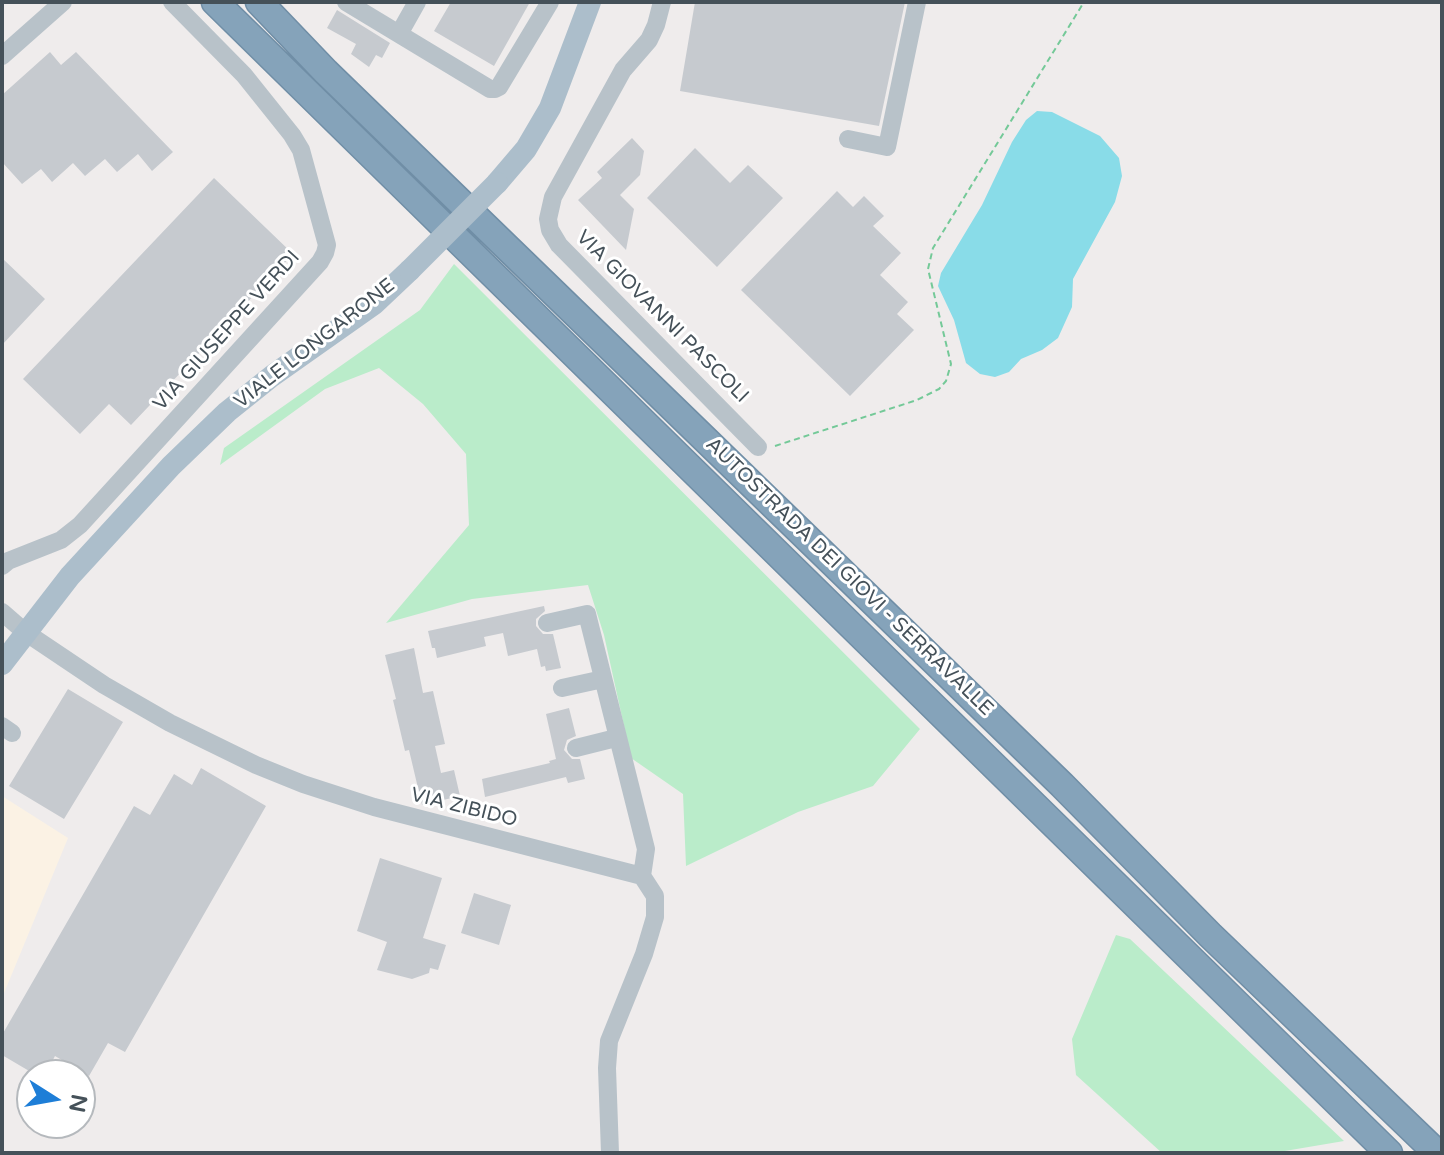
<!DOCTYPE html>
<html>
<head>
<meta charset="utf-8">
<style>
	body { margin:0 }
	#map { position:relative; width:1444px; height:1155px; overflow:hidden; background:#efecec; font-family:"Varela Round",sans-serif }
	canvas { display:block }
	.frame { position:absolute; inset:0; border:4px solid #455159; pointer-events:none }
	.north { position:absolute; left:16px; top:1059px; width:80px; height:80px; box-sizing:border-box; background:#fff; border:2px solid #b5b9bd; border-radius:50%; rotate:101deg; font-size:22px; font-weight:700; line-height:32px; text-align:center; color:#455159 }
	.north::after { content:''; display:block; margin:auto; width:28px; height:36px; background:#1e7ed7; clip-path:polygon(50% 0,100% 100%,50% 72%,0 100%) }
</style>
</head>
<body>
<div id="map">
<canvas width="1444" height="1155"></canvas>
<div class="frame"></div>
<div class="north">N</div>
</div>
<script>
const g = document.querySelector('canvas').getContext('2d');
g.lineJoin = 'round';
function fill(path, color) {
  g.fillStyle = color;
  g.fill(path, 'evenodd');
}
function shape(rows) {
  const path = new Path2D();
  for (const r of rows) {
    path.moveTo(r[0], r[1]);
    for (let i = 2; i < r.length; i += 2) path.lineTo(r[i], r[i + 1]);
  }
  return path;
}
function trace(path, color, width, dash) {
  g.strokeStyle = color;
  g.lineWidth = width;
  g.lineCap = dash ? 'butt' : 'round';
  g.setLineDash(dash || []);
  g.stroke(path);
}
function write(font, color, halo, rows, align = 'center') {
  g.font = font + ' "Varela Round",sans-serif';
  g.lineWidth = 6;
  g.setLineDash([]);
  g.textBaseline = 'middle';
  g.strokeStyle = halo;
  g.fillStyle = color;
  for (const [text, x, y, turn = 0] of rows) {
    g.save();
    g.translate(x, y);
    g.rotate((+turn || 0) * Math.PI / 180);
    g.textAlign = isNaN(turn) ? turn : align;
    if (halo) g.strokeText(text, 0, 0);
    g.fillText(text, 0, 0);
    g.restore();
  }
}
const commercial = shape([
	[2,796,68,838,2,998]
]);
const green = shape([
	[454,264,920,729,873,786,798,812,686,866,683,794,631,758,604,635,588,585,472,599,386,623,469,525,466,454,423,404,379,368,325,389,220,465,224,448,420,310],
	[1116,935,1130,939,1344,1141,1273,1153,1162,1153,1076,1075,1072,1039]
]);
const water = shape([
	[1037,111,1052,112,1100,136,1119,158,1122,176,1115,202,1073,279,1072,307,1058,338,1042,350,1021,359,1009,372,995,377,980,374,966,363,954,320,938,286,941,273,982,205,1012,142,1026,120]
]);
const building = shape([
	[451,2,530,2,494,66,434,31],
	[695,2,905,2,879,126,680,91],
	[337,10,390,43,382,58,376,55,369,67,351,54,356,44,327,28],
	[50,52,61,65,76,52,173,152,152,171,138,154,117,172,105,159,85,176,73,163,52,182,41,169,22,184,2,162,2,95],
	[632,138,644,151,640,175,620,195,634,209,626,250,578,200,602,178,597,172],
	[695,148,730,183,748,165,783,198,717,267,647,198],
	[214,178,293,254,131,425,109,404,80,434,23,379],
	[837,191,853,207,864,196,884,216,873,226,901,253,880,275,908,302,897,314,914,330,850,396,741,290],
	[2,258,45,299,2,345],
	[544,606,545,611,536,619,536,626,543,634,553,634,561,668,546,671,545,666,541,667,537,649,508,656,503,633,484,637,486,646,437,658,435,648,432,648,428,631],
	[414,648,423,693,433,691,445,744,435,746,441,773,454,770,460,796,422,805,409,750,405,751,393,700,396,699,385,655],
	[68,689,123,722,64,819,9,786],
	[569,708,576,736,567,740,564,750,572,759,580,759,585,779,568,783,566,777,485,797,482,779,550,763,549,761,556,759,546,714],
	[201,768,266,806,125,1052,108,1043,89,1076,55,1056,45,1075,36,1075,2,1055,2,1035,134,806,150,815,174,774,192,785],
	[380,858,442,878,423,938,446,945,438,970,430,968,429,973,412,979,377,970,387,942,357,931],
	[474,893,511,905,499,945,461,933]
]);
const path = shape([
	[775,446,917,400,939,389,946,381,951,364,928,269,933,248,1084,2]
]);
const minor = shape([
	[346,2,490,89,495,89,499,87,550,2],
	[662,2,656,25,649,40,623,70,553,197,548,219,550,230,559,245,758,447],
	[399,34,417,2],
	[2,56,63,2],
	[848,139,887,147,917,2],
	[2,566,8,561,61,540,80,525,320,262,325,253,327,245,301,150,292,135,244,75,172,2],
	[2,612,25,632,104,685,170,723,256,765,303,784,374,807,642,876,655,896,655,917,644,954,609,1041,607,1068,610,1153],
	[547,623,587,614,646,849,642,876],
	[562,688,603,679],
	[2,726,12,733],
	[576,748,616,738]
]);
const major = shape([
	[497,183,526,149,550,108,590,2],
	[2,664,70,576,171,466,227,412,272,376,374,304,410,270]
]);
const highway = shape([
	[215,2,1389,1153],
	[259,2,326,72,1062,785,1210,935,1437,1153]
]);
const majorBridge = shape([
	[410,270,497,183]
]);
const streetNames = [
	["VIA GIOVANNI PASCOLI",662,317,45],
	["VIA GIUSEPPE VERDI",227,331,-48],
	["VIALE LONGARONE",315,344,-38],
	["AUTOSTRADA DEI GIOVI - SERRAVALLE",849,577,44],
	["VIA ZIBIDO",464,808,14]
];
fill(commercial, '#fbf2e4');
fill(green, '#baecca');
fill(water, '#89dce8');
fill(building, '#c6cacf');
trace(highway, '#708ea6', 29);
trace(path, '#74c998', 2, [6, 4]);
trace(minor, '#b8c2c9', 18);
trace(major, '#acbecb', 22);
trace(highway, '#85a3ba', 26);
trace(majorBridge, '#acbecb', 22);
write('20px', '#455159', '#fff', streetNames);
</script>
</body>
</html>
